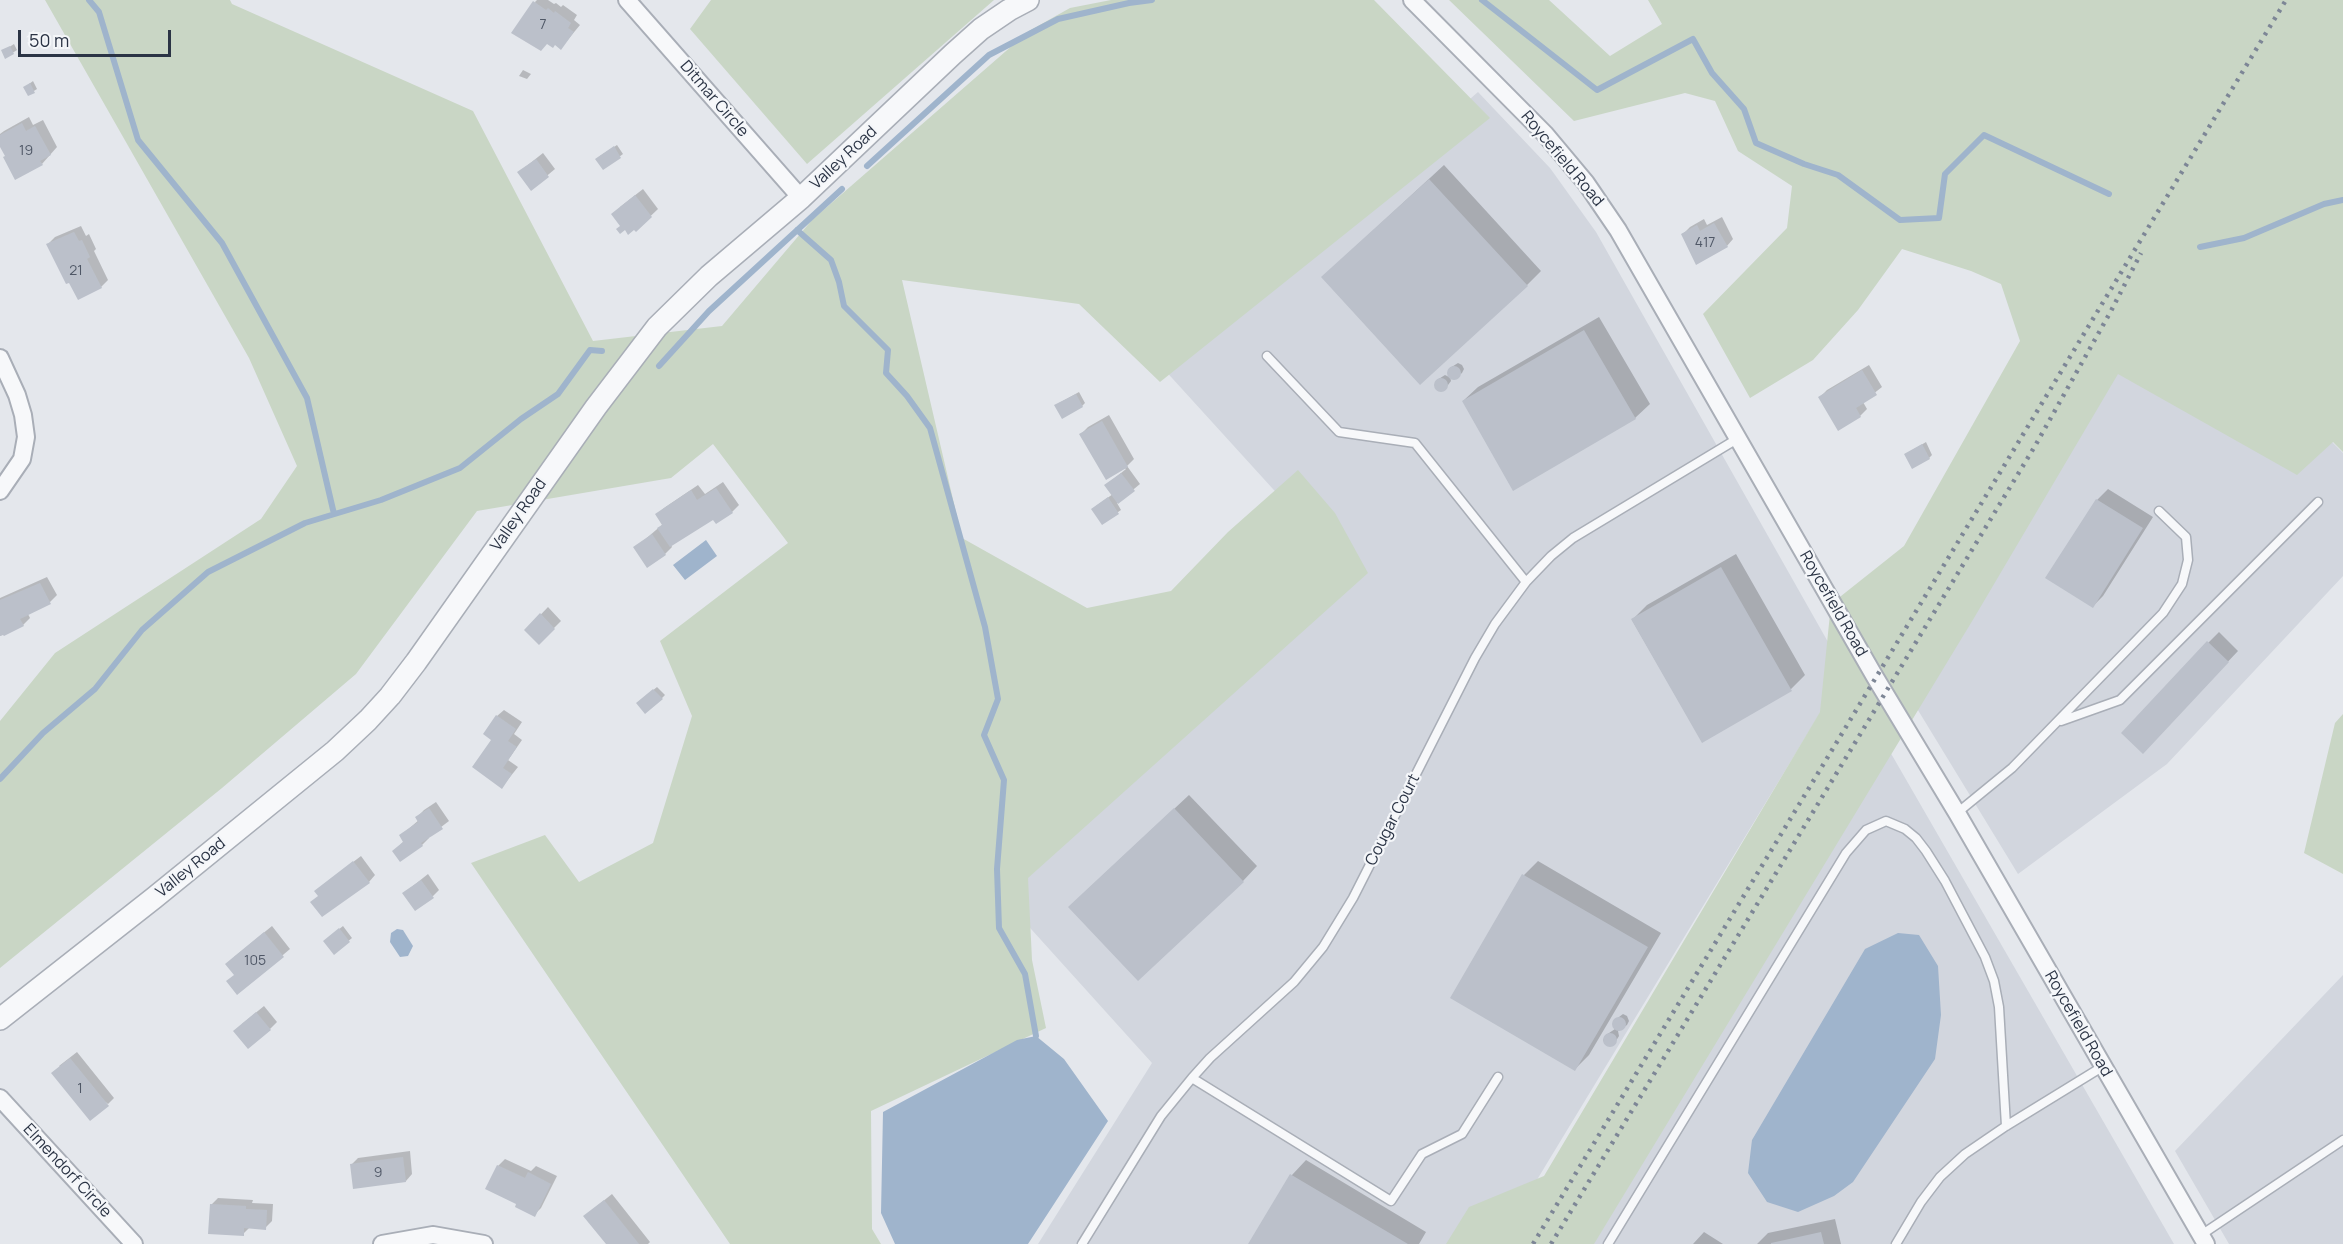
<!DOCTYPE html>
<html>
<head>
<meta charset="utf-8">
<style>
	body { margin:0 }
	#map { position:relative; width:2343px; height:1244px; overflow:hidden; background:#e4e7ec; font-family:Manrope,sans-serif }
	canvas { display:block }
	.scale { position:absolute; left:18px; top:30px; width:153px; height:27px; box-sizing:border-box; border:3px solid #2b3445; border-top:0; padding-left:8px; font-size:18px; line-height:21px; white-space:nowrap; color:#2b3445; -webkit-text-stroke:4px #f4f6f9; paint-order:stroke }
</style>
</head>
<body>
<div id="map">
<canvas width="2343" height="1244"></canvas>
<div class="scale">50 m</div>
</div>
<script>
const g = document.querySelector('canvas').getContext('2d');
g.lineJoin = 'round';
function fill(path, color) {
  g.fillStyle = color;
  g.fill(path, 'evenodd');
}
function shape(rows) {
  const path = new Path2D();
  for (const r of rows) {
    if (r.length === 3) {
      path.moveTo(r[0] + r[2], r[1]);
      path.arc(r[0], r[1], r[2], 0, 2 * Math.PI);
      continue;
    }
    path.moveTo(r[0], r[1]);
    for (let i = 2; i < r.length; i += 2) path.lineTo(r[i], r[i + 1]);
  }
  return path;
}
function trace(path, color, width, dash) {
  g.strokeStyle = color;
  g.lineWidth = width;
  g.lineCap = dash ? 'butt' : 'round';
  g.setLineDash(dash || []);
  g.stroke(path);
}
function write(font, color, halo, rows, align = 'center') {
  g.font = font + ' Manrope,sans-serif';
  g.lineWidth = 4.5;
  g.setLineDash([]);
  g.textBaseline = 'middle';
  g.strokeStyle = halo;
  g.fillStyle = color;
  for (const [text, x, y, turn = 0] of rows) {
    g.save();
    g.translate(x, y);
    g.rotate((+turn || 0) * Math.PI / 180);
    g.textAlign = isNaN(turn) ? turn : align;
    if (halo) g.strokeText(text, 0, 0);
    g.fillText(text, 0, 0);
    g.restore();
  }
}
const built = shape([
	[1478,92,1550,168,1596,232,1845,672,1498,1244,1038,1244,1152,1063,1004,899,1353,577,1162,367],
	[2118,364,2327,437,2343,453,2343,576,2167,764,2018,874,1913,702],
	[1889,750,2174,1244,1589,1244],
	[2343,975,2343,1244,2229,1244,2175,1151]
]);
const green = shape([
	[45,0,230,0,232,4,473,111,593,341,722,326,812,220,1029,31,1070,8,1111,0,1374,0,1490,118,1160,382,1079,304,902,280,962,538,1087,608,1171,591,1228,532,1298,470,1335,513,1368,573,1028,878,1032,960,1046,1028,871,1111,872,1229,881,1244,730,1244,471,863,545,835,579,882,653,843,692,716,660,641,788,543,713,444,671,478,477,511,356,674,222,788,0,968,0,721,55,653,261,519,297,466,249,358],
	[711,0,994,0,807,164,690,29],
	[1449,0,1549,0,1610,56,1662,24,1648,0,2343,0,2343,452,2333,442,2297,475,2118,374,1974,618,1594,1244,1446,1244,1469,1207,1544,1176,1820,712,1831,604,1904,546,2020,341,2001,284,1971,271,1902,249,1858,310,1813,360,1750,398,1703,314,1787,228,1792,186,1738,151,1715,101,1685,93,1574,121],
	[2343,714,2343,874,2304,853,2335,723]
]);
const water = shape([
	[706,540,717,556,685,580,673,565],
	[397,929,403,930,413,946,408,956,400,957,390,942,391,933],
	[1898,933,1919,935,1938,966,1941,1015,1935,1059,1853,1182,1834,1196,1798,1212,1767,1202,1748,1173,1752,1140,1865,949],
	[1036,1036,1064,1059,1108,1121,1028,1244,895,1244,881,1213,883,1112,1017,1040]
]);
const shadow = shape([
	[537,0,548,0,554,4,556,3,561,7,563,5,577,15,574,20,580,25,561,48,555,44,547,43,535,2],
	[14,44,17,50,6,57,3,51],
	[523,70,531,74,527,79,519,76],
	[33,81,37,89,29,94,25,87],
	[29,117,33,125,43,120,57,147,42,164,0,144,0,134,4,131],
	[617,145,623,154,604,168,600,156],
	[543,153,555,169,531,189,519,172],
	[1444,165,1541,271,1527,285,1338,263],
	[643,189,658,209,636,230,621,225,620,207],
	[1722,217,1733,239,1727,246,1683,234,1690,227,1704,219,1707,225],
	[81,226,86,236,89,234,96,249,94,251,108,280,101,287,48,244,55,237],
	[1599,317,1650,404,1635,418,1463,401,1478,387],
	[1458,363,1462,365,1464,369,1462,373,1454,379,1450,377,1451,381,1445,389,1441,391,1437,389,1435,384,1437,380,1445,375,1449,377,1448,373,1450,368],
	[1869,365,1882,387,1863,402,1867,409,1860,416,1820,397,1827,390],
	[1079,392,1085,403,1082,406,1059,403],
	[1109,415,1134,459,1127,466,1140,484,1117,503,1121,510,1102,523,1096,506,1113,494,1106,485,1126,469,1081,434,1088,427],
	[1926,442,1932,455,1929,458,1906,454],
	[723,482,739,505,732,512,714,518,671,545,672,547,665,554,635,548,663,524,657,514,664,508,698,485,705,494],
	[2108,489,2153,517,2103,596,2093,606,2047,578,2097,500],
	[1736,554,1805,675,1791,689,1702,741,1632,620,1647,605],
	[47,577,57,595,50,602,28,614,30,618,23,625,0,636,0,598],
	[548,607,561,621,539,643,526,630],
	[2219,632,2238,651,2153,741,2208,643],
	[657,687,665,695,662,698,641,700],
	[504,710,522,722,514,734,522,740,508,760,518,767,502,787,493,739,497,716],
	[1189,795,1257,866,1243,881,1084,893],
	[436,802,449,821,428,837,429,838,422,845,400,860,394,851,404,841,400,836,419,820,417,817,424,810],
	[361,856,375,875,369,882,319,896,323,885],
	[1538,861,1661,933,1589,1055,1575,1069,1524,875],
	[428,874,439,890,433,896,404,893],
	[272,926,290,949,238,993,234,957],
	[343,926,352,938,334,953,328,938],
	[264,1006,277,1022,270,1029,242,1024],
	[1623,1014,1627,1016,1629,1021,1627,1025,1618,1031,1619,1036,1614,1044,1609,1046,1605,1044,1603,1040,1606,1035,1615,1029,1613,1024,1615,1020],
	[77,1052,114,1098,108,1104,59,1066],
	[410,1151,412,1174,406,1181,351,1165,358,1158],
	[505,1159,531,1171,536,1166,557,1176,541,1208,534,1215,518,1203,498,1166],
	[1306,1160,1426,1232,1419,1244,1250,1244,1292,1175],
	[612,1194,650,1242,648,1244,607,1244,592,1210],
	[218,1198,253,1200,252,1203,273,1204,272,1221,265,1228,250,1227,243,1234,211,1205],
	[1835,1219,1841,1244,1757,1244,1768,1233],
	[1704,1232,1723,1244,1693,1244]
]);
const stream = shape([
	[89,0,99,12,138,140,222,243,307,398,334,514],
	[1482,0,1597,90,1693,39,1712,73,1744,109,1756,143,1804,164,1838,175,1900,220,1939,218,1945,174,1984,135,2109,194],
	[867,166,989,55,1058,19,1129,3,1152,0],
	[797,230,831,260,839,282,844,306,888,350,886,373,907,396,930,428,985,627,998,699,984,735,1004,780,997,869,999,928,1025,974,1036,1036],
	[2200,247,2244,238,2324,204,2343,200],
	[659,366,709,311,842,189],
	[0,779,43,733,95,689,142,630,208,572,305,523,381,500,460,468,521,419,558,394,590,350,602,351]
]);
const building = shape([
	[533,1,546,10,548,8,554,13,555,11,571,23,568,28,574,32,561,50,555,45,553,48,547,44,541,51,511,33],
	[10,46,14,54,5,59,1,50],
	[30,83,35,93,28,96,23,87],
	[22,123,26,131,35,126,51,155,40,161,43,165,15,180,3,157,5,156,0,147,0,135],
	[614,146,621,158,603,170,595,159],
	[536,159,549,177,531,191,517,172],
	[1429,179,1528,286,1420,385,1321,277],
	[635,195,652,217,636,232,634,230,628,235,625,230,620,234,616,229,620,226,611,214],
	[1714,223,1728,247,1696,265,1681,234,1697,225,1700,231],
	[74,232,79,241,82,240,90,257,87,259,102,288,78,300,69,283,66,284,46,244],
	[1584,330,1636,419,1513,491,1462,401],
	[1454,373,7],
	[1862,370,1877,395,1856,408,1861,417,1838,431,1818,397],
	[1441,385,7],
	[1076,394,1083,407,1062,419,1054,405],
	[1102,421,1128,467,1106,480,1079,434],
	[1922,444,1930,459,1912,469,1904,454],
	[1121,473,1135,491,1118,504,1104,485],
	[716,488,733,513,716,524,713,520,670,547,657,528,662,525,655,514,691,490,697,500],
	[1108,497,1119,514,1102,525,1091,509],
	[2096,499,2143,528,2093,608,2045,578],
	[652,534,666,555,647,568,633,547],
	[1721,567,1792,691,1702,743,1631,619],
	[40,583,51,604,20,619,24,626,4,636,3,635,0,636,0,600],
	[540,613,555,629,539,645,524,630],
	[2207,641,2229,662,2143,754,2121,733],
	[653,689,663,699,645,714,636,703],
	[496,715,516,729,508,741,517,747,503,768,512,774,502,789,472,767,491,740,483,734],
	[429,808,443,829,421,843,423,846,400,862,392,851,403,842,399,835,418,822,415,817],
	[1174,808,1244,882,1138,981,1068,907],
	[353,861,370,883,322,917,310,902,318,896,314,891],
	[1522,874,1648,947,1575,1071,1450,998],
	[421,880,434,898,415,911,402,893],
	[339,928,350,942,334,955,323,941],
	[264,932,284,957,237,995,226,981,234,975,225,964],
	[256,1012,271,1030,248,1049,233,1031],
	[1619,1024,7],
	[1610,1040,7],
	[70,1058,109,1106,90,1121,51,1073],
	[403,1157,406,1182,353,1189,350,1164],
	[497,1165,525,1178,528,1172,551,1184,535,1217,515,1207,516,1204,485,1189],
	[1290,1174,1408,1244,1248,1244],
	[604,1200,639,1244,606,1244,583,1216],
	[210,1204,246,1206,246,1209,267,1210,266,1230,244,1228,244,1236,208,1234],
	[1821,1232,1824,1244,1771,1244,1771,1243]
]);
const service = shape([
	[1267,356,1339,432,1415,443,1526,582],
	[2061,721,2120,700,2318,502],
	[1957,813,2012,768,2163,613,2182,584,2188,560,2186,537,2159,511],
	[1192,1078,1391,1201,1422,1154,1462,1134,1498,1077],
	[2201,1235,2343,1140],
	[1082,1244,1161,1116,1192,1078,1210,1058,1294,982,1323,947,1353,898,1475,658,1495,624,1526,582,1551,556,1573,538,1737,439],
	[1608,1244,1846,853,1866,830,1886,821,1905,829,1916,838,1926,851,1945,881,1985,957,1994,981,1999,1007,2006,1126],
	[1896,1244,1921,1202,1940,1177,1965,1154,2006,1126,2102,1067]
]);
const minor = shape([
	[627,0,801,198],
	[1412,0,1545,134,1586,183,1618,230,1875,677,1957,813,2206,1244],
	[0,358,17,395,23,415,26,437,22,459,0,491],
	[0,1098,134,1244],
	[382,1244,433,1235,484,1244]
]);
const tertiary = shape([
	[0,1019,154,898,335,751,368,720,390,696,416,662,596,407,657,327,709,276,801,198,953,54,981,29,1009,10,1028,0]
]);
const rail = shape([
	[1533,1244,2286,0],
	[1551,1244,2035,446,2111,311,2141,253]
]);
const numberNames = [
	["7",543,25],
	["19",26,151],
	["417",1705,243],
	["21",76,271],
	["105",255,961],
	["1",80,1089],
	["9",378,1173]
];
const streetNames = [
	["Ditmar Circle",714,99,49],
	["Valley Road",844,158,-43],
	["Roycefield Road",1562,159,50],
	["Valley Road",519,515,-55],
	["Roycefield Road",1833,604,60],
	["Cougar Court",1393,820,-63],
	["Valley Road",191,868,-39],
	["Roycefield Road",2078,1024,60],
	["Elmendorf Circle",67,1171,47]
];
fill(built, '#d2d6de');
fill(green, '#c9d6c5');
fill(water, '#9fb4cc');
fill(shadow, '#0003');
trace(stream, '#9fb4cc', 6);
fill(building, '#bbc0ca');
trace(service, '#a9aeb7', 11);
trace(minor, '#a9aeb7', 20);
trace(tertiary, '#a9aeb7', 24);
trace(service, '#f7f8fa', 8);
trace(minor, '#f7f8fa', 16);
trace(tertiary, '#f7f8fa', 21);
trace(rail, '#7d8696', 4.5, [3, 6]);
write('14px', '#4f5766', null, numberNames);
write('16px', '#2b3445', '#f4f6f9', streetNames);
</script>
</body>
</html>
